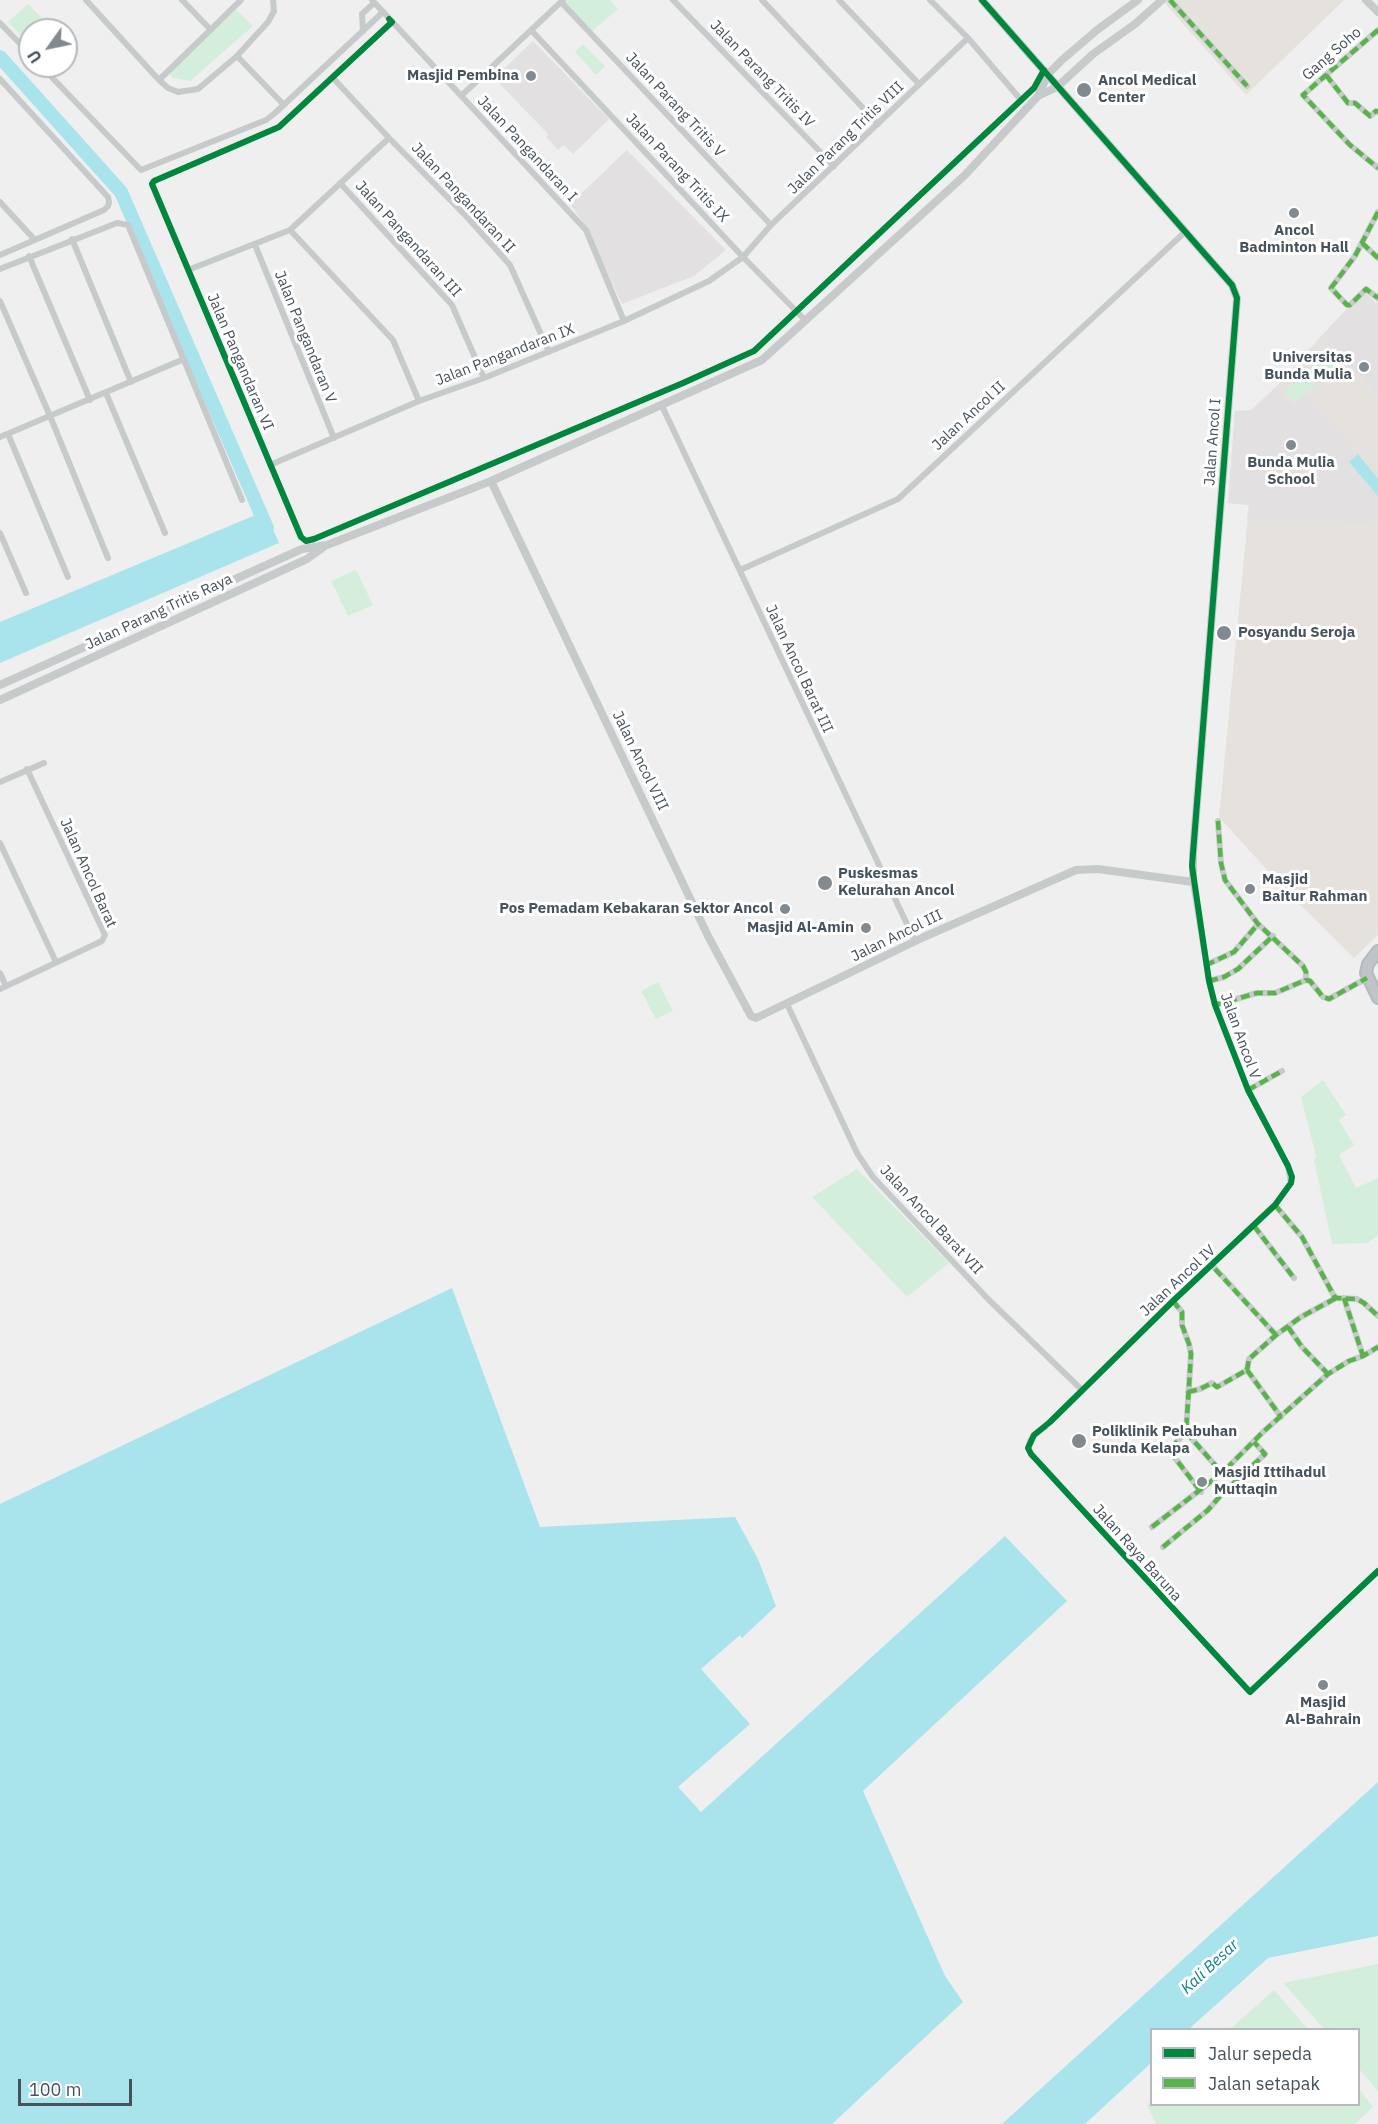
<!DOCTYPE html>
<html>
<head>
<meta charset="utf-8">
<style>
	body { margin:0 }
	#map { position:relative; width:1378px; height:2124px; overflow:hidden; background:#f0efef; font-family:"IBM Plex Sans",sans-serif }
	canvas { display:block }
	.legend { position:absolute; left:1150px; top:2028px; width:210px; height:78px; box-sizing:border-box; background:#fff; border:2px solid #b5babe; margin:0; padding:8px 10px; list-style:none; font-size:18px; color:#47535c }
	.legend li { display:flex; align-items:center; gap:12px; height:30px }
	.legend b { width:30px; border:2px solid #b5babe }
	.north { position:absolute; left:18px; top:18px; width:60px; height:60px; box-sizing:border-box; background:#fff; border:2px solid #b5babe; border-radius:50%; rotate:237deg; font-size:16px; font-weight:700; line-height:24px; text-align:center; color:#47535c }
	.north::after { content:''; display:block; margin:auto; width:21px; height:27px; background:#828a8f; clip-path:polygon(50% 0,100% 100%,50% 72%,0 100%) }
	.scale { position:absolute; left:18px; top:2079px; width:114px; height:27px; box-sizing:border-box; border:3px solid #47535c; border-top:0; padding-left:8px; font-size:18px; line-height:21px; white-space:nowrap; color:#47535c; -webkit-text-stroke:4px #fff; paint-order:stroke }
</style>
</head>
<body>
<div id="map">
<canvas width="1378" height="2124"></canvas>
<ul class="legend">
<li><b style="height:8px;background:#00873e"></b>Jalur sepeda</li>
<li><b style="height:8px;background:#57b448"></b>Jalan setapak</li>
</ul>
<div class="north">U</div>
<div class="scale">100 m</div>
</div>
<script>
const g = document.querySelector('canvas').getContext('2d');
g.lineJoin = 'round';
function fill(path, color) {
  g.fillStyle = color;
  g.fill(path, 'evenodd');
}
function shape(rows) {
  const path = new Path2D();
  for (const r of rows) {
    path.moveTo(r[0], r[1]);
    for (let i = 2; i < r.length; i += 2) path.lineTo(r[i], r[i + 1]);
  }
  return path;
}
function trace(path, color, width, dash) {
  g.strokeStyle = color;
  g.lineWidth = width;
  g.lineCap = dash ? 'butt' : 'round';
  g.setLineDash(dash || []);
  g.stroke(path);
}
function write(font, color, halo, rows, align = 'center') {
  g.font = font + ' "IBM Plex Sans",sans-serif';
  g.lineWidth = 6;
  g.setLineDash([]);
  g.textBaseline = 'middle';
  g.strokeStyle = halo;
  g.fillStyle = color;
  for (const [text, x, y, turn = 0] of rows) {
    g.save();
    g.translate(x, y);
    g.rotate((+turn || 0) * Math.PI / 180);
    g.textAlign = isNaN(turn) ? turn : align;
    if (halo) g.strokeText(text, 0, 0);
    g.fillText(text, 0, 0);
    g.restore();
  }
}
const commercial = shape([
	[1162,0,1344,0,1246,95],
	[1323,334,1378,399,1378,935,1354,958,1289,894,1219,817,1249,505,1228,503,1235,411,1251,410,1276,387]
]);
const education = shape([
	[533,41,609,119,573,154,564,145,558,150,546,137,548,134,494,78],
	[627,150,726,250,694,276,622,304,583,222,570,204],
	[1364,291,1376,303,1378,301,1378,399,1323,334],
	[1276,387,1294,407,1307,394,1378,479,1378,525,1247,519,1249,505,1228,503,1235,411,1251,411]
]);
const green = shape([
	[568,0,610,0,618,9,590,33,563,4],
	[28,4,54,30,30,30,30,45,8,22],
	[236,10,253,26,190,81,173,78,167,71],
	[583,44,605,66,596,75,575,52],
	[1333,350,1343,362,1321,379,1311,367],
	[1306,373,1316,385,1294,403,1284,391],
	[356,570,373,605,348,616,331,581],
	[658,982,673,1011,656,1019,641,991],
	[1323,1080,1346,1115,1339,1120,1354,1145,1339,1155,1356,1188,1378,1178,1378,1236,1367,1243,1332,1244,1314,1160,1316,1156,1301,1097],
	[857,1169,949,1263,907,1297,812,1197],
	[1378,1964,1378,2091,1359,2069,1358,2030,1324,2029,1283,1983],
	[1274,1990,1308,2029,1230,2029],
	[1359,2089,1373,2107,1355,2124,1156,2124,1147,2105,1151,2101,1152,2104,1358,2104]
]);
const water = shape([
	[1358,454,1378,479,1378,496,1349,462],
	[265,511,279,543,0,663,0,622],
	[452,1288,540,1527,735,1517,758,1559,776,1606,742,1638,740,1635,701,1669,750,1724,678,1787,701,1812,1005,1536,1067,1601,863,1791,945,1976,963,2002,832,2124,0,2124,0,1504],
	[1378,1782,1378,1936,1268,1958,1189,2029,1152,2030,1151,2063,1085,2124,1002,2124]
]);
const river = shape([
	[0,57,121,192,267,528]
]);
const minor = shape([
	[86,0,159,80,168,88,178,92,198,89,237,56,268,22,274,11,273,0],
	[182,0,210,29],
	[372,0,586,230,624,321],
	[673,0,834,166],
	[762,0,878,124],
	[839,0,919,84],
	[930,0,968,38,1021,100],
	[1170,0,1247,86],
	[561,2,771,225],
	[392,22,279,127,154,181,152,184,301,537,306,541,314,539,683,383,754,351,1034,88,1044,70],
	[0,23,30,54],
	[531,30,743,257,806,321],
	[1378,30,1303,95,1350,145,1378,168],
	[363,31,362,14,374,3],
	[237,56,284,105],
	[41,66,141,170,266,120,275,113,383,12],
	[1326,75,1348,103,1355,103,1370,116,1376,111,1378,112],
	[333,78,389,138,467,217,510,265,549,352],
	[0,79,108,197,109,202,108,206,104,210,0,255],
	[159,80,241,0],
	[461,96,563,0],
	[340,183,452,305,484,378],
	[0,202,35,240],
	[1378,212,1355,256,1331,288,1347,305,1350,305,1366,289,1378,298],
	[290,230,393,340,419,401],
	[72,239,131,382],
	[1362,243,1378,258],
	[255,245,334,438],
	[29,256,90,400],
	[0,269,117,223,128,225,242,500],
	[188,270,290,230,389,138],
	[0,301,50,416,108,558],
	[106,393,165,533],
	[662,406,915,941],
	[8,434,68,577],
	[0,437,184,359],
	[270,465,419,401,484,378,624,321,709,281,743,257,771,225,968,38],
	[0,533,26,593],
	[740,570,898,499,1185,232],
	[0,782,44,763],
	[1218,821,1221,863,1225,880,1258,924,1303,966,1306,972,1306,980],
	[0,843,56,962],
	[1206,965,1234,952,1258,924],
	[0,973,6,986],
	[1306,980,1310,981,1323,997,1329,999,1367,978],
	[1209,981,1224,977,1238,969,1273,936],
	[0,989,102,941,105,935,27,769],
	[787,1004,857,1153,873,1177,989,1300,1082,1390],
	[1215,1005,1257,993,1275,993,1306,980],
	[1248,1090,1282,1071],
	[1275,1205,1302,1237,1334,1296,1337,1298,1357,1299,1364,1303,1378,1316],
	[1254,1226,1294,1278],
	[1212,1265,1276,1335],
	[1344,1298,1363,1356],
	[1173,1301,1182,1312,1182,1325,1189,1344,1191,1354,1186,1432,1169,1450,1201,1492],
	[1288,1327,1302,1347,1328,1374],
	[1247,1370,1249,1359,1276,1335,1301,1317,1336,1298],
	[1247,1370,1281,1417],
	[1188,1392,1200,1389,1212,1383,1217,1387,1247,1370],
	[1050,1422,1173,1301,1275,1205,1291,1183,1288,1166,1248,1090,1215,1005,1209,981,1193,882],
	[1045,1427,1034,1435,1030,1441,1028,1448,1031,1454,1250,1692,1378,1571],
	[1186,1432,1222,1473],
	[1152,1527,1222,1473,1263,1432,1328,1374,1349,1361,1363,1356,1378,1347],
	[1163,1547,1208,1510,1221,1495,1265,1454,1254,1442]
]);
const tertiary = shape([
	[1366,0,1378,12],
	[1038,96,1057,87,1093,54,1135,24,1162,0],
	[491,481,708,936,751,1016,756,1018,924,937,1076,870,1098,869,1193,882,1193,853,1237,298,1232,285,982,0],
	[0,685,302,549,327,545,491,481,762,360,965,175,1038,96,1048,74,1062,60,1097,30,1138,0],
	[0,700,307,559,325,546]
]);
const trunk = shape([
	[1378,951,1368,964,1366,973,1378,998]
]);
const quiet = shape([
	[1170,0,1247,86],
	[1378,30,1303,95,1350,145,1378,168],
	[1326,75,1348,103,1355,103,1370,116,1376,111,1378,112],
	[1378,212,1355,256,1331,288,1347,305,1350,305,1366,289,1378,298],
	[1362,243,1378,258],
	[1218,821,1221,863,1225,880,1258,924,1303,966,1306,972,1306,980],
	[1206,965,1234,952,1258,924],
	[1306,980,1310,981,1323,997,1329,999,1367,978],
	[1209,981,1224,977,1238,969,1273,936],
	[1215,1005,1257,993,1275,993,1306,980],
	[1248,1090,1282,1071],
	[1275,1205,1302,1237,1334,1296,1337,1298,1357,1299,1364,1303,1378,1316],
	[1254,1226,1294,1278],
	[1215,1269,1276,1335],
	[1344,1298,1363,1356],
	[1173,1301,1182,1312,1182,1325,1189,1344,1191,1354,1186,1432,1169,1450,1201,1492],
	[1288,1327,1302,1347,1328,1374],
	[1247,1370,1249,1359,1276,1335,1301,1317,1336,1298],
	[1247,1370,1281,1417],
	[1188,1392,1200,1389,1212,1383,1217,1387,1247,1370],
	[1186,1432,1222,1473],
	[1152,1527,1222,1473,1263,1432,1328,1374,1349,1361,1363,1356,1378,1347],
	[1163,1547,1208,1510,1221,1495,1265,1454,1254,1442]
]);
const cycleway = shape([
	[982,0,1232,285,1237,298,1192,866,1209,981,1215,1005,1248,1090,1288,1166,1292,1177,1291,1183,1275,1205,1173,1301,1050,1422,1034,1435,1028,1448,1031,1454,1250,1692,1378,1571],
	[389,19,392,22,279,127,154,181,152,184,301,537,306,541,314,539,683,383,754,351,1034,88,1044,70]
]);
const markers = [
	[531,76,6,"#828a8f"],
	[1084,90,8,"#828a8f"],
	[1294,213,6,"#828a8f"],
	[1364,367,6,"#828a8f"],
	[1291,445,6,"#828a8f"],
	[1224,633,8,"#828a8f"],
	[825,883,8,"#828a8f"],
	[1250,889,6,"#828a8f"],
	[785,909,6,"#828a8f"],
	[866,928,6,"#828a8f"],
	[1079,1441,8,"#828a8f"],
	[1202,1482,6,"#828a8f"],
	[1323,1685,6,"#828a8f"]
];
const streetNames = [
	["Gang Soho",1332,54,-41],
	["Jalan Parang Tritis IV",762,74,46],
	["Jalan Parang Tritis V",675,105,47],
	["Jalan Parang Tritis VIII",846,138,-44],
	["Jalan Pangandaran I",527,149,47],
	["Jalan Parang Tritis IX",677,168,47],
	["Jalan Pangandaran II",463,198,47],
	["Jalan Pangandaran III",408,239,48],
	["Jalan Pangandaran V",305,337,68],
	["Jalan Pangandaran IX",505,355,-21],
	["Jalan Pangandaran VI",240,362,67],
	["Jalan Ancol II",969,416,-43],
	["Jalan Ancol I",1213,442,-86],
	["Jalan Parang Tritis Raya",159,612,-25],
	["Jalan Ancol Barat III",799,669,65],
	["Jalan Ancol VIII",640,761,64],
	["Jalan Ancol Barat",88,873,66],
	["Jalan Ancol III",897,936,-26],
	["Jalan Ancol V",1240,1036,70],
	["Jalan Ancol Barat VII",931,1220,47],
	["Jalan Ancol IV",1178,1281,-43],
	["Jalan Raya Baruna",1137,1553,48]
];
const poiNames = [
	["Masjid Pembina",519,76,"right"],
	["Ancol Medical",1098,81],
	["Center",1098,98],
	["Ancol",1294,231,"center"],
	["Badminton Hall",1294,248,"center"],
	["Universitas",1352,358,"right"],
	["Bunda Mulia",1352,375,"right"],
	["Bunda Mulia",1291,463,"center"],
	["School",1291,480,"center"],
	["Posyandu Seroja",1238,633],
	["Puskesmas",838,874],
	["Kelurahan Ancol",838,891],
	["Masjid",1262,880],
	["Baitur Rahman",1262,897],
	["Pos Pemadam Kebakaran Sektor Ancol",773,909,"right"],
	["Masjid Al-Amin",854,928,"right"],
	["Poliklinik Pelabuhan",1092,1432],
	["Sunda Kelapa",1092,1449],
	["Masjid Ittihadul",1214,1473],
	["Muttaqin",1214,1490],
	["Masjid",1323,1703,"center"],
	["Al-Bahrain",1323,1720,"center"]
];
const waterNames = [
	["Kali Besar",1210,1967,-43]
];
fill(commercial, '#e5e2dd');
fill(education, '#e2e0e1');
fill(green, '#d4eedc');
fill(water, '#a9e3ec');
trace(river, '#a9e3ec', 14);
trace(trunk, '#b5babf', 14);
trace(minor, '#c7cacb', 6);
trace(tertiary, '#c7cacb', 8);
trace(trunk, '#bec4c7', 10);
trace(quiet, '#57b448', 4.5, [9, 4.5]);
trace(cycleway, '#00873e', 6);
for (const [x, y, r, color] of markers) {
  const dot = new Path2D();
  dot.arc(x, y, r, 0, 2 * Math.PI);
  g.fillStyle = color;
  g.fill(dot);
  trace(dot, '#fff', 2);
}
write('15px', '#47535c', '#fff', streetNames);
write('bold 15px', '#47535c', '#fff', poiNames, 'left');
write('italic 16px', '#0e7f91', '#fff', waterNames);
</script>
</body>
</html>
